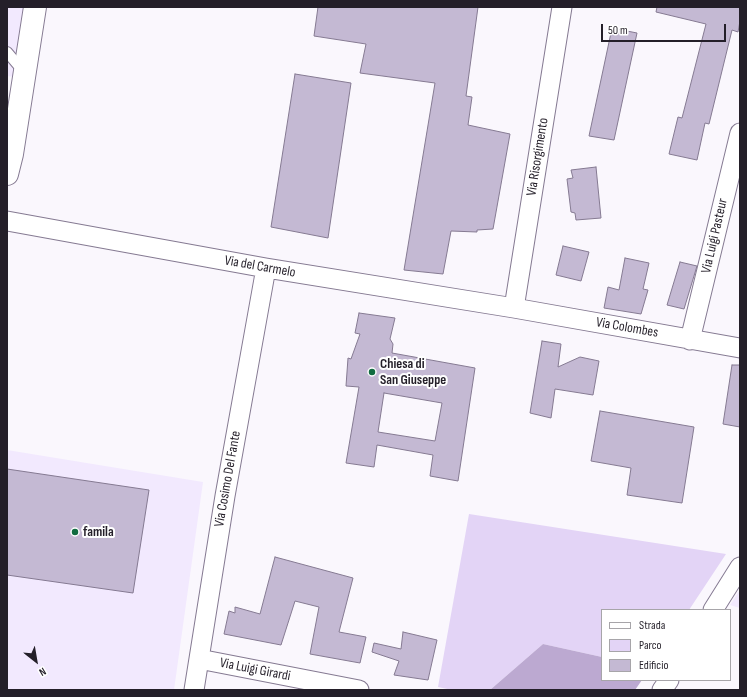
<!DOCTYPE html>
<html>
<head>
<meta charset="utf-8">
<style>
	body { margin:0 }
	#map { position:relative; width:747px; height:697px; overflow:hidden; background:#faf7fd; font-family:"Sofia Sans Condensed",sans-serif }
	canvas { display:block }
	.frame { position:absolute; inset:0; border:8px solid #241f29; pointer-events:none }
	.legend { position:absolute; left:601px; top:609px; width:130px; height:72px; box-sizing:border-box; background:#fff; border:1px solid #a7a5a9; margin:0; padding:5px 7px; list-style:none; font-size:12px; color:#241f29 }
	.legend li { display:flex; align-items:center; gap:8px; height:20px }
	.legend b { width:20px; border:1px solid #a7a5a9 }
	.north { position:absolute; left:16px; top:641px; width:40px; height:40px; -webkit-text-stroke:3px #fff; paint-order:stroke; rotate:149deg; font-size:11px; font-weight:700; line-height:16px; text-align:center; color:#241f29 }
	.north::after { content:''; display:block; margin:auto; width:14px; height:18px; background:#241f29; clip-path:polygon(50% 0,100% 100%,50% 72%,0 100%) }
	.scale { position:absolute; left:601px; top:24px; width:125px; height:18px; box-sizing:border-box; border:2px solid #241f29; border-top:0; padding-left:5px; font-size:12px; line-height:14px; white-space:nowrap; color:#241f29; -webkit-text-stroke:3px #fff; paint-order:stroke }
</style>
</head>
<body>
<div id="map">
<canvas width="747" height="697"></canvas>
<div class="frame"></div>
<ul class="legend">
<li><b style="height:5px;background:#fff"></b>Strada</li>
<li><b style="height:11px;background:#e3d4f6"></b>Parco</li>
<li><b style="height:11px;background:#c4b9d3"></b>Edificio</li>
</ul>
<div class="north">N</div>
<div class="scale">50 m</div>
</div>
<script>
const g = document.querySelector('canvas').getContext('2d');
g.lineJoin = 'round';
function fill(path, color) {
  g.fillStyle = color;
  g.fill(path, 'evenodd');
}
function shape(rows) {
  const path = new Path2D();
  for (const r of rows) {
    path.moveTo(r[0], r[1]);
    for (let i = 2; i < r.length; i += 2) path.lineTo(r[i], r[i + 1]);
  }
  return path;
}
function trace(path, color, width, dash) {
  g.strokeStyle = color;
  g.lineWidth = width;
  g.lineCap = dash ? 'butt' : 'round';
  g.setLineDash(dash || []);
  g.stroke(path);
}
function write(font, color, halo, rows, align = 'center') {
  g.font = font + ' "Sofia Sans Condensed",sans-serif';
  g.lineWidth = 4;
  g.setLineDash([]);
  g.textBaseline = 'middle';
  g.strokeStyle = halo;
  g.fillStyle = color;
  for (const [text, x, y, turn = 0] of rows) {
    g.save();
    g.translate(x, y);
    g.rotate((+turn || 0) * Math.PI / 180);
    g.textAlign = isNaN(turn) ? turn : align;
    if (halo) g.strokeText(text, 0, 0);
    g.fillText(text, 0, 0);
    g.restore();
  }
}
const built = shape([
	[7,7,26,7,14,77,7,76],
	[7,450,203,482,174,690,7,690],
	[740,590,740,608,730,605]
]);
const green = shape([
	[469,514,726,554,689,610,602,610,602,657,543,644,490,690,452,690,438,687]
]);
const forest = shape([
	[543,644,602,657,602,680,642,680,635,690,490,690]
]);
const building = shape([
	[318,7,478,7,466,96,472,97,468,125,510,134,493,229,477,230,477,232,451,231,443,274,404,270,435,83,360,73,366,44,314,36,318,7],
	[657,7,740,7,740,21,738,32,732,30,709,124,705,123,697,160,669,154,678,117,682,118,706,24,656,12,657,7],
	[612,28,637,33,614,140,589,136,612,28],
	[295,74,351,83,328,238,271,227,295,74],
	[596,167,601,218,576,220,575,213,571,212,567,179,573,178,571,170,596,167],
	[563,246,589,252,581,281,556,275,563,246],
	[625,258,649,263,643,289,648,290,641,314,604,308,608,287,619,290,625,258],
	[680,262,697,266,684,309,667,305,680,262],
	[359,313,395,318,390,339,393,344,392,353,475,368,458,481,430,476,433,455,377,445,374,467,346,463,359,387,346,386,348,358,351,359,360,334,355,333,359,313],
	[384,393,442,403,435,441,378,432,384,393],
	[542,341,561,344,558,367,580,357,599,361,593,395,555,389,551,418,530,413,542,341],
	[732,365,740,365,740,427,723,424,732,365],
	[600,411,694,427,682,503,627,495,631,468,591,461,600,411],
	[7,469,149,490,133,593,7,575,7,469],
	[275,557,353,578,339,632,366,637,360,663,310,654,319,607,295,601,281,645,224,634,229,611,235,613,235,607,260,614,275,557],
	[403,632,437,640,428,680,394,675,399,661,372,652,374,643,401,649,403,632]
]);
const service = shape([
	[7,52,18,65]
]);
const minor = shape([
	[7,221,266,268,514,308,740,348],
	[514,308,562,7],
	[690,340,740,133],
	[713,610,740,567],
	[199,659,359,690],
	[194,690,225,496,266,268],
	[662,690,669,680]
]);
const primary = shape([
	[7,174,12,154,35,7]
]);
const markers = [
	[372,372,4,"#116c40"],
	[75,532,4,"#116c40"]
];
const streetNames = [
	["Via Risorgimento",538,157,-81],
	["Via Luigi Pasteur",715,236,-77],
	["Via del Carmelo",260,267,10],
	["Via Colombes",627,328,10],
	["Via Cosimo Del Fante",228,479,-80],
	["Via Luigi Girardi",255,670,11]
];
const poiNames = [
	["Chiesa di",380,364],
	["San Giuseppe",380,380],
	["famila",83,532]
];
fill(built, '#f2e9fe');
fill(green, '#e3d4f6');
fill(forest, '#bca9d1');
fill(building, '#c4b9d3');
trace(building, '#857a92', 1);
trace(service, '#857a92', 12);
trace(minor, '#857a92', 21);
trace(primary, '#857a92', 24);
trace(service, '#fff', 10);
trace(minor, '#fff', 19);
trace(primary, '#fff', 22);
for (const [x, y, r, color] of markers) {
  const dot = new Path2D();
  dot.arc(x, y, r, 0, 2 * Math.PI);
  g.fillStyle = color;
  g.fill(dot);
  trace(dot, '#fff', 1.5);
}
write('14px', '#241f29', '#fff', streetNames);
write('bold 14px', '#241f29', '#fff', poiNames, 'left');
</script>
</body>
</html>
